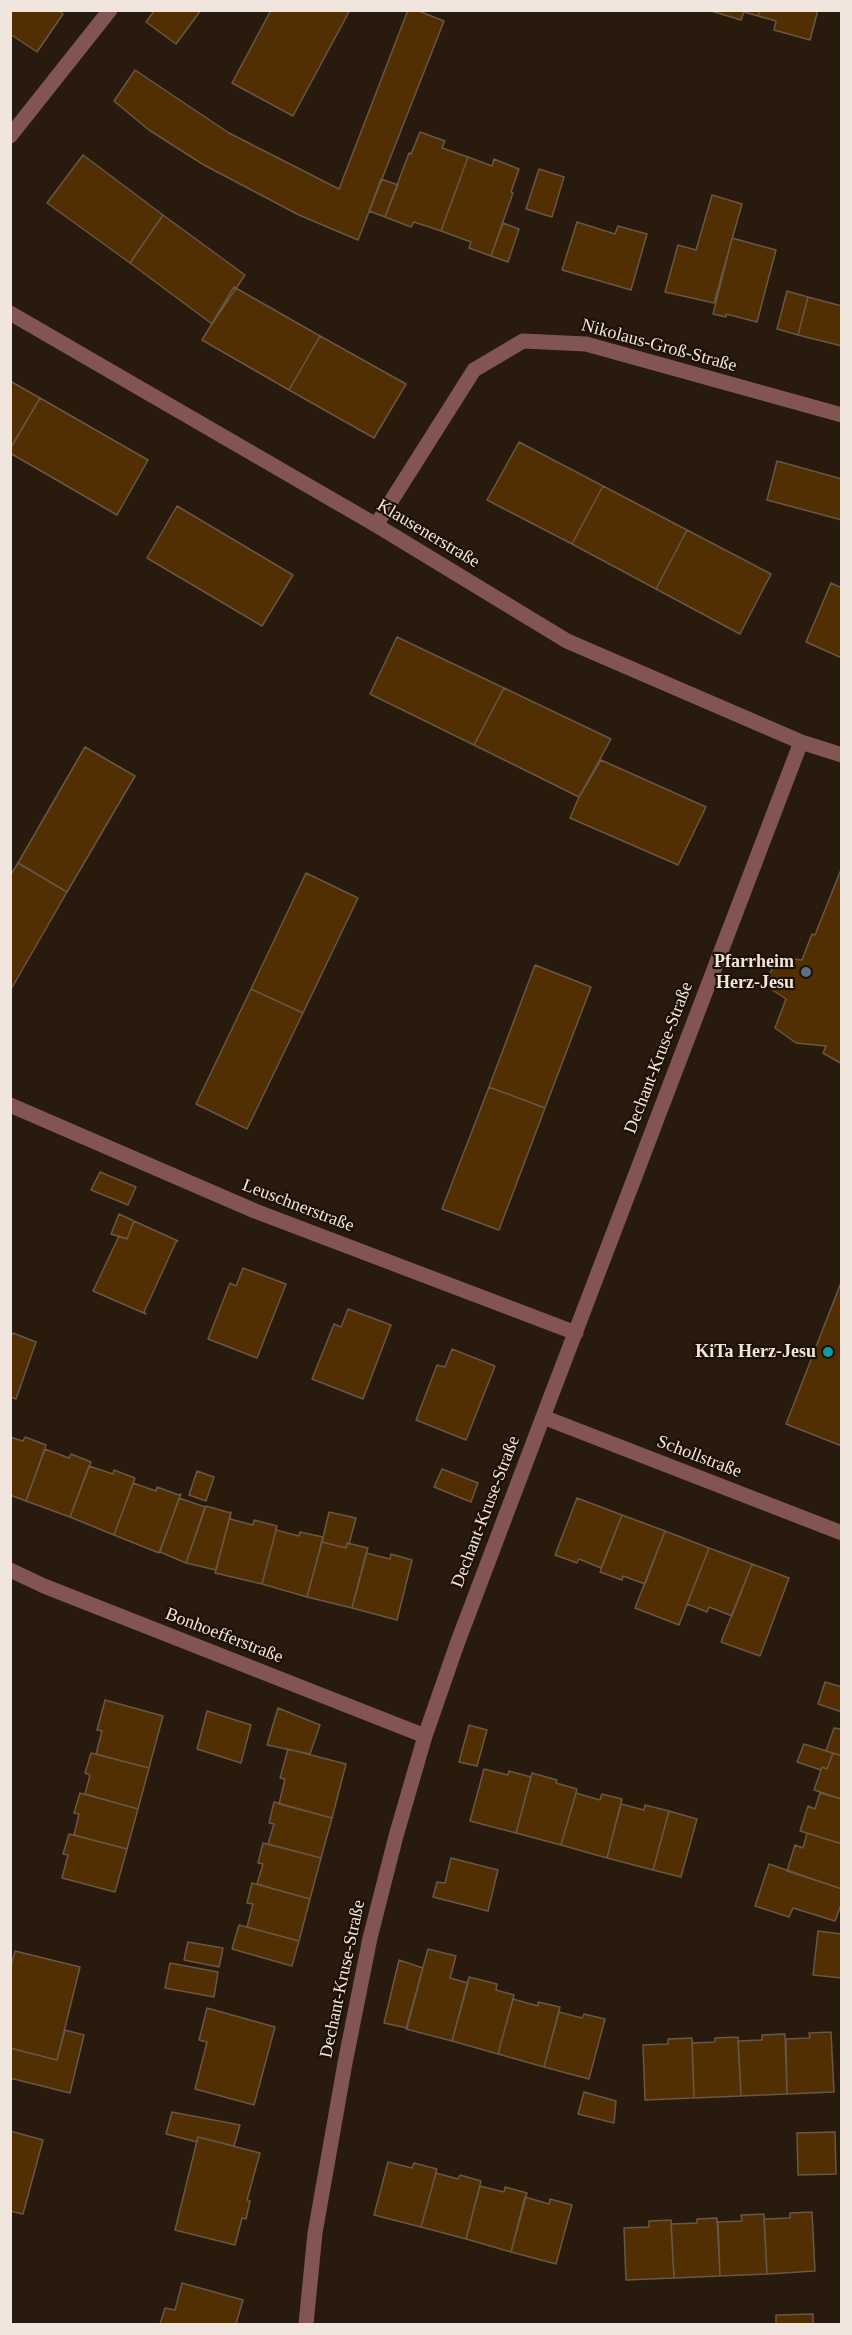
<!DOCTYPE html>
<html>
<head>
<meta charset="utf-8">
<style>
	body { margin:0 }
	#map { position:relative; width:852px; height:2335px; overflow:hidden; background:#281a0c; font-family:Georgia,serif }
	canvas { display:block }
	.frame { position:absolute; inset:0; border:12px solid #f0e6dd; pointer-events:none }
</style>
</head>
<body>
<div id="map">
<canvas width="852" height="2335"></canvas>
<div class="frame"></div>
</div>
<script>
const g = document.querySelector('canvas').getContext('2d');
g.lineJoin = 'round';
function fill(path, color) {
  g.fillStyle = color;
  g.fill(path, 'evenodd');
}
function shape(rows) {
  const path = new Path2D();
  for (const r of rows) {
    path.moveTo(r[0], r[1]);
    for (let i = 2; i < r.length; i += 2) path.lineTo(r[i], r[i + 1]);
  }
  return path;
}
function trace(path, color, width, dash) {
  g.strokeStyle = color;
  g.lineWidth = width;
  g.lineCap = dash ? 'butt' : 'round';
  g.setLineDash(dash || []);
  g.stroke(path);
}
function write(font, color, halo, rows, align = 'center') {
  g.font = font + ' Georgia,serif';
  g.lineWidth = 4.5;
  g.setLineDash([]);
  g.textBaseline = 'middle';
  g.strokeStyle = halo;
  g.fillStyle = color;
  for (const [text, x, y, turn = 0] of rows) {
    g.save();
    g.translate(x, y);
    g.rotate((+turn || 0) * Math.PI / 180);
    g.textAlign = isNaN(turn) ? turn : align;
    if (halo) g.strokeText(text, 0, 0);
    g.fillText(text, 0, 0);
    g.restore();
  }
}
const building = shape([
	[10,10,58,10,63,14,37,52,10,34,10,10],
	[155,10,201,10,176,44,146,22,155,10],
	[271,10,350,10,293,116,232,83,271,10],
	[408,10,416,10,444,21,358,240,299,215,204,165,149,130,114,101,135,70,229,133,339,189,408,10],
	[708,10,760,10,758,16,744,12,741,20,708,10],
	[760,10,818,10,810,40,774,30,776,21,758,16,760,10],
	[420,132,445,141,442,148,468,157,441,231,414,222,411,227,385,217,409,153,411,154,420,132],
	[83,155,163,215,130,263,47,203,83,155],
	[468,157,492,166,494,159,519,169,511,192,513,193,491,256,469,248,471,242,441,231,468,157],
	[539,169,564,177,552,217,526,209,539,169],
	[381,179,398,185,385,217,369,211,381,179],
	[712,195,742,204,714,303,665,292,678,245,696,250,712,195],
	[163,215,245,275,212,324,130,263,163,215],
	[577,222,615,234,618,226,647,234,631,290,562,270,577,222],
	[503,223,519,229,508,262,491,256,503,223],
	[732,238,776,250,757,322,726,314,726,317,713,314,732,238],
	[234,287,320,336,289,390,202,340,234,287],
	[787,291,808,297,798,335,777,329,787,291],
	[808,297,842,306,842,346,798,335,808,297],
	[320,336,406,384,374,438,289,390,320,336],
	[10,381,40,398,10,449,10,381],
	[40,398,148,460,117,515,10,453,10,449,40,398],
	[519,442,603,486,572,544,487,500,519,442],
	[777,461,842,479,842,520,767,500,777,461],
	[603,486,687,530,656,589,572,544,603,486],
	[177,506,293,575,262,626,147,558,177,506],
	[687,530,771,574,740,634,656,589,687,530],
	[831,583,842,588,842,658,806,642,831,583],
	[397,637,504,688,474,745,370,694,397,637],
	[504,688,611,739,579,797,474,745,504,688],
	[85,747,135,776,67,892,18,863,85,747],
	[601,760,706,807,678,865,570,818,579,797,601,760],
	[18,863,67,892,10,991,10,876,18,863],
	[842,867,842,1064,823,1053,826,1046,796,1043,775,1028,786,999,765,985,777,957,802,960,812,934,815,935,842,867],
	[306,873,358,898,303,1013,251,989,306,873],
	[535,965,591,987,545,1108,489,1087,535,965],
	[251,989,303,1013,247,1129,196,1104,251,989],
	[489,1087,545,1108,499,1230,442,1209,489,1087],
	[100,1172,136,1187,128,1205,91,1190,100,1172],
	[119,1214,134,1221,127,1239,111,1234,119,1214],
	[134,1221,178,1241,176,1242,144,1312,146,1314,93,1291,119,1236,127,1239,134,1221],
	[243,1268,286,1284,257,1358,208,1339,230,1283,236,1286,243,1268],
	[842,1280,842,1446,786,1424,842,1280],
	[348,1309,391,1325,363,1399,312,1379,334,1324,341,1327,348,1309],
	[13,1333,36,1342,16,1399,10,1397,10,1339,13,1333],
	[452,1349,495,1366,466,1440,416,1420,437,1365,445,1367,452,1349],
	[10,1437,23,1441,25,1437,46,1445,26,1501,10,1495,10,1437],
	[45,1449,69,1458,71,1454,91,1462,70,1517,26,1501,45,1449],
	[89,1466,113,1474,114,1470,135,1478,114,1535,70,1517,89,1466],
	[442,1469,478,1483,471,1502,434,1487,442,1469],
	[197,1471,214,1477,206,1501,189,1495,197,1471],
	[133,1483,156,1491,157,1487,179,1495,181,1494,159,1553,114,1535,133,1483],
	[179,1498,205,1507,186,1563,160,1552,179,1498],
	[577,1498,622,1515,601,1568,579,1559,577,1563,555,1555,577,1498],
	[206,1506,231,1513,216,1570,186,1563,206,1506],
	[231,1512,230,1519,253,1525,254,1520,277,1526,262,1584,215,1573,231,1512],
	[329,1512,356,1518,349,1544,347,1543,346,1548,322,1542,329,1512],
	[622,1515,665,1531,645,1584,623,1576,622,1580,600,1572,622,1515],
	[276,1530,299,1536,300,1532,323,1537,307,1597,262,1584,276,1530],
	[665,1531,709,1548,679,1625,635,1608,665,1531],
	[322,1542,346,1548,347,1543,368,1548,352,1608,307,1597,322,1542],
	[709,1548,752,1564,732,1616,709,1607,707,1612,687,1604,709,1548],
	[366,1553,390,1559,391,1554,412,1560,397,1620,352,1608,366,1553],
	[752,1564,789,1578,760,1656,721,1642,752,1564],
	[825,1682,842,1687,842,1712,818,1704,825,1682],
	[105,1700,163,1716,149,1768,96,1754,102,1731,97,1730,105,1700],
	[278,1708,320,1725,310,1754,267,1745,278,1708],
	[207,1711,251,1725,241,1763,197,1749,207,1711],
	[469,1725,487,1730,477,1766,459,1762,469,1725],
	[842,1725,842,1756,826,1751,834,1728,840,1729,842,1725],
	[804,1744,833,1753,827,1769,822,1767,821,1770,797,1762,804,1744],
	[288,1749,346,1764,332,1818,279,1804,285,1779,280,1778,288,1749],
	[91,1753,149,1768,138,1809,85,1794,90,1775,85,1773,91,1753],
	[833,1753,842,1756,842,1799,814,1790,822,1767,827,1769,833,1753],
	[484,1769,508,1775,509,1771,531,1777,516,1833,470,1821,484,1769],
	[532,1773,557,1780,556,1783,577,1789,561,1845,516,1833,532,1773],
	[80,1793,138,1809,127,1849,74,1835,79,1814,74,1813,80,1793],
	[576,1793,600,1800,602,1794,622,1799,607,1858,561,1845,576,1793],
	[820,1793,842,1799,842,1844,800,1831,808,1806,815,1809,820,1793],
	[274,1802,332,1818,321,1858,268,1844,274,1824,269,1823,274,1802],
	[621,1804,644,1810,645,1805,669,1811,653,1870,607,1858,621,1804],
	[669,1811,697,1819,681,1877,653,1870,669,1811],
	[807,1833,842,1844,842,1889,787,1871,795,1845,803,1848,807,1833],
	[69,1834,127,1849,115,1892,62,1878,68,1855,63,1854,69,1834],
	[263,1843,321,1858,310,1899,257,1884,263,1864,258,1863,263,1843],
	[451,1858,498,1870,488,1911,433,1897,437,1882,445,1883,451,1858],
	[769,1864,842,1889,842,1902,835,1921,793,1908,789,1917,755,1906,769,1864],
	[252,1883,310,1899,299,1941,247,1927,253,1904,247,1903,252,1883],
	[239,1925,299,1941,292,1966,232,1949,239,1925],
	[818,1931,842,1934,842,1978,813,1975,818,1931],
	[188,1942,223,1948,219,1967,184,1960,188,1942],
	[428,1949,456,1956,450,1978,468,1983,452,2041,406,2029,428,1949],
	[15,1951,80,1967,57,2060,10,2048,10,1970,15,1951],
	[399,1960,423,1968,407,2028,384,2023,399,1960],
	[170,1963,218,1972,214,1997,165,1988,170,1963],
	[469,1977,497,1984,496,1990,514,1995,498,2054,452,2041,469,1977],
	[513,1999,538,2006,538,2002,560,2007,544,2067,498,2054,513,1999],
	[207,2008,275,2027,254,2105,195,2089,207,2042,199,2040,207,2008],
	[559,2012,582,2018,584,2014,605,2019,589,2079,544,2067,559,2012],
	[65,2030,84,2035,70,2093,10,2078,10,2048,57,2060,65,2030],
	[831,2032,834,2092,787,2094,786,2039,810,2038,809,2033,831,2032],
	[785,2034,787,2094,741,2096,738,2041,762,2040,762,2035,785,2034],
	[738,2037,741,2096,694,2098,692,2043,715,2042,715,2038,738,2037],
	[692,2038,694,2098,645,2100,643,2045,668,2044,668,2039,692,2038],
	[584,2092,616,2101,614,2123,578,2114,584,2092],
	[172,2112,240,2125,234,2146,198,2137,197,2142,166,2134,172,2112],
	[10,2131,43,2140,23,2214,10,2211,10,2131],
	[835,2132,836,2174,798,2175,797,2133,835,2132],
	[198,2137,260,2153,247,2200,250,2201,246,2219,242,2218,235,2245,175,2230,198,2137],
	[388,2162,412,2168,414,2163,437,2169,421,2227,374,2215,388,2162],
	[436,2173,458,2179,460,2175,481,2181,466,2239,421,2227,436,2173],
	[480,2186,504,2192,505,2187,527,2193,511,2252,466,2239,480,2186],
	[525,2197,549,2204,550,2199,572,2205,556,2264,511,2252,525,2197],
	[812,2212,815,2271,767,2274,764,2219,790,2218,790,2213,812,2212],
	[764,2214,767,2274,720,2276,718,2222,742,2221,741,2215,764,2214],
	[717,2218,720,2276,674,2278,671,2224,697,2223,697,2219,717,2218],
	[671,2220,674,2278,626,2280,624,2228,649,2227,649,2221,671,2220],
	[182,2283,243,2300,236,2324,160,2324,165,2308,175,2310,182,2283],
	[813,2314,813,2324,776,2324,776,2315,813,2314]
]);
const minor = shape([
	[10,136,110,10],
	[10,313,376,525,567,641,801,742,842,755],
	[376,525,474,370,523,341,586,344,842,415],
	[10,1105,255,1211,576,1333],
	[543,1417,842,1533],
	[10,1570,44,1586,425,1736],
	[306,2324,315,2233,345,2063,370,1938,396,1836,425,1736,457,1644,543,1417,801,742]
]);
const markers = [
	[806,972,6,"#5c6f8a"],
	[828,1352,6,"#0f9aa8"]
];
const streetNames = [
	["Nikolaus-Groß-Straße",659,346,15],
	["Klausenerstraße",428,534,31],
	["Dechant-Kruse-Straße",659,1058,-69],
	["Leuschnerstraße",298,1206,21],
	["Schollstraße",699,1457,21],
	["Dechant-Kruse-Straße",486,1512,-69],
	["Bonhoefferstraße",224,1636,21],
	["Dechant-Kruse-Straße",343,1979,-78]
];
const poiNames = [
	["Pfarrheim",794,962],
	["Herz-Jesu",794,983],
	["KiTa Herz-Jesu",816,1352]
];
fill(building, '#522f02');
trace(building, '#685747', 1.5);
trace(minor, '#825553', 15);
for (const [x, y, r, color] of markers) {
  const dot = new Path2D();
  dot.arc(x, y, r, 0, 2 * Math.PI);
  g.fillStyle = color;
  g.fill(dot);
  trace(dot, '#1e1104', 2);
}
write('18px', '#f0e6dd', '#1e1104', streetNames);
write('bold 18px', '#f0e6dd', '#1e1104', poiNames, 'right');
</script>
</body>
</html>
